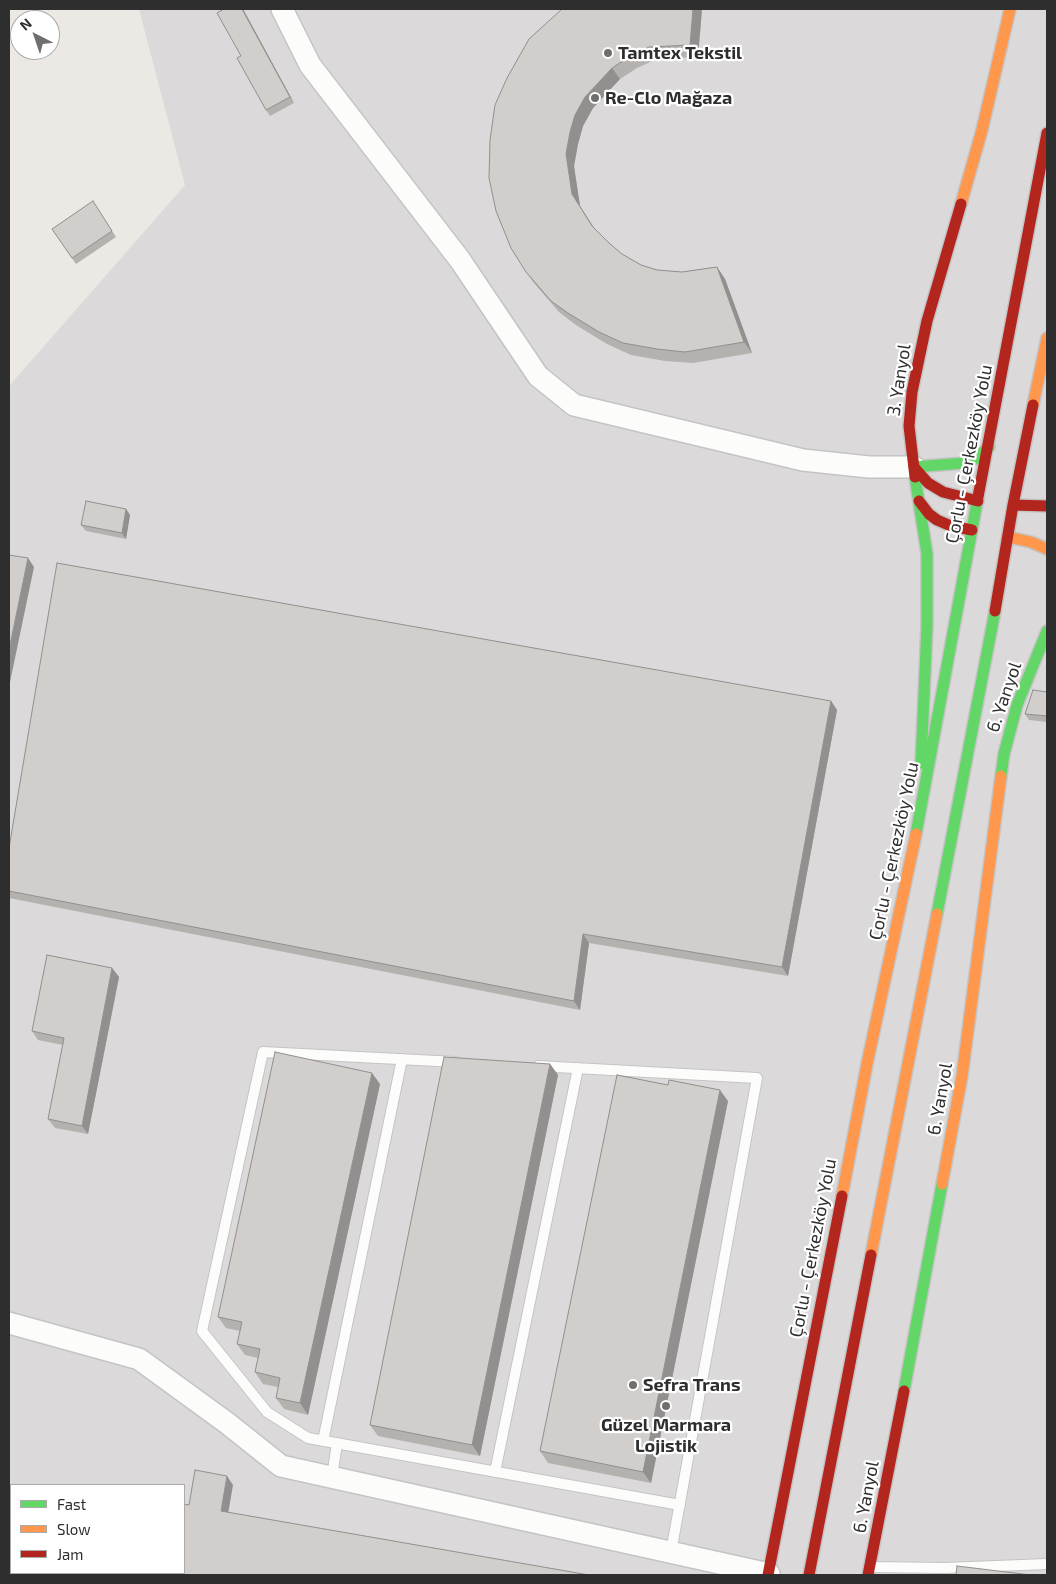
<!DOCTYPE html>
<html>
<head>
<meta charset="utf-8">
<style>
	body { margin:0 }
	#map { position:relative; width:1056px; height:1584px; overflow:hidden; background:#ece8e4; font-family:"Exo 2",sans-serif }
	canvas { display:block }
	.frame { position:absolute; inset:0; border:10px solid #2e2e2e; pointer-events:none }
	.legend { position:absolute; left:10px; top:1484px; width:175px; height:90px; box-sizing:border-box; background:#fff; border:1px solid #ababab; margin:0; padding:6px 9px; list-style:none; font-size:15px; color:#2e2e2e }
	.legend li { display:flex; align-items:center; gap:10px; height:25px }
	.legend b { width:25px; border:1px solid #ababab }
	.north { position:absolute; left:10px; top:10px; width:50px; height:50px; box-sizing:border-box; background:#fff; border:1px solid #ababab; border-radius:50%; rotate:319deg; font-size:14px; font-weight:700; line-height:20px; text-align:center; color:#2e2e2e }
	.north::after { content:''; display:block; margin:auto; width:18px; height:22px; background:#706f6e; clip-path:polygon(50% 0,100% 100%,50% 72%,0 100%) }
</style>
</head>
<body>
<div id="map">
<canvas width="1056" height="1584"></canvas>
<div class="frame"></div>
<ul class="legend">
<li><b style="height:6px;background:#63d668"></b>Fast</li>
<li><b style="height:6px;background:#ff974d"></b>Slow</li>
<li><b style="height:6px;background:#b3261e"></b>Jam</li>
</ul>
<div class="north">N</div>
</div>
<script>
const g = document.querySelector('canvas').getContext('2d');
g.lineJoin = 'round';
function fill(path, color) {
  g.fillStyle = color;
  g.fill(path, 'evenodd');
}
function shape(rows) {
  const path = new Path2D();
  for (const r of rows) {
    path.moveTo(r[0], r[1]);
    for (let i = 2; i < r.length; i += 2) path.lineTo(r[i], r[i + 1]);
  }
  return path;
}
function trace(path, color, width, dash) {
  g.strokeStyle = color;
  g.lineWidth = width;
  g.lineCap = dash ? 'butt' : 'round';
  g.setLineDash(dash || []);
  g.stroke(path);
}
function write(font, color, halo, rows, align = 'center') {
  g.font = font + ' "Exo 2",sans-serif';
  g.lineWidth = 4.5;
  g.setLineDash([]);
  g.textBaseline = 'middle';
  g.strokeStyle = halo;
  g.fillStyle = color;
  for (const [text, x, y, turn = 0] of rows) {
    g.save();
    g.translate(x, y);
    g.rotate((+turn || 0) * Math.PI / 180);
    g.textAlign = isNaN(turn) ? turn : align;
    if (halo) g.strokeText(text, 0, 0);
    g.fillText(text, 0, 0);
    g.restore();
  }
}
const industrial = shape([
	[139,9,1047,9,1047,1575,9,1575,9,386,185,185],
	[11,1485,184,1485,184,1573,11,1573]
]);
const lane = shape([
	[456,1062,263,1052,202,1331,267,1412,308,1438,680,1505],
	[538,1066,757,1078,671,1552],
	[323,1441,402,1059],
	[495,1472,578,1068],
	[332,1477,337,1443],
	[871,1567,945,1568,1047,1564]
]);
const street = shape([
	[282,9,310,65,460,260,538,376,574,405,803,460,869,467,914,467],
	[9,1323,139,1359,227,1423,281,1466,769,1574]
]);
const fast = shape([
	[914,467,964,463,975,459,989,447],
	[915,477,927,554,927,626,921,763],
	[1001,776,1004,754,1017,705,1047,631],
	[916,834,978,497],
	[937,914,995,611],
	[904,1391,942,1184]
]);
const slow = shape([
	[961,204,982,130,1010,9],
	[1033,405,1047,338],
	[1008,537,1031,542,1047,549],
	[942,1184,962,1076,1001,776],
	[842,1196,867,1064,916,834],
	[871,1255,937,914]
]);
const jam = shape([
	[914,467,928,483,943,492,978,501],
	[915,477,909,426,912,392,927,321,961,204],
	[978,497,1047,133],
	[919,501,929,514,937,520,951,526,972,530],
	[1013,505,1047,506],
	[995,611,1013,505,1033,405],
	[768,1575,842,1196],
	[809,1575,871,1255],
	[868,1575,904,1391]
]);
const wall = shape([
	[243,9,294,103,270,116,266,110,241,56],
	[562,9,702,9,698,57,657,59,637,68,620,79,593,108,583,126,578,144,574,166,580,206,595,229,609,243,622,254,641,265,657,270,682,272,717,267,725,279,752,353,693,363,665,361,631,355,607,344,576,325,559,312,534,283,526,272],
	[93,201,116,237,76,264,52,229],
	[126,509,130,515,126,539,86,531,81,525],
	[1047,692,1047,722,1029,720,1025,714],
	[831,701,837,710,788,976,589,943,580,1010,9,898,9,848],
	[112,968,119,977,88,1134,55,1128,48,1119,63,1045,38,1040,32,1031],
	[550,1064,558,1075,480,1456,378,1436,370,1425],
	[380,1084,308,1415,284,1409,276,1398,278,1387,263,1384,255,1372,258,1358,245,1355,237,1344,240,1331,226,1328,218,1317],
	[728,1101,651,1483,548,1463,540,1451]
]);
const shadedWall = shape([
	[242,9,243,9,294,103,290,97],
	[693,9,702,9,698,57,690,45],
	[612,68,620,79,593,108,583,126,578,144,574,166,580,206,600,238,572,194,566,154,570,132,575,115,585,97],
	[717,267,725,279,752,353,744,342],
	[126,509,130,515,126,539,122,533],
	[28,558,34,567,9,687,9,650],
	[831,701,837,710,788,976,782,967],
	[583,934,589,943,580,1010,574,1001],
	[112,968,119,977,88,1134,82,1126],
	[550,1064,558,1075,480,1456,472,1445],
	[372,1073,380,1084,308,1415,300,1403],
	[720,1090,728,1101,651,1483,643,1472],
	[227,1476,233,1485,227,1520,221,1511]
]);
const building = shape([
	[224,9,242,9,290,97,266,110,237,58,241,56,217,13,224,9],
	[562,9,693,9,690,45,649,47,629,57,612,68,585,97,575,115,570,132,566,154,572,194,592,226,609,243,622,254,641,265,657,270,682,272,717,267,744,342,685,352,657,349,623,343,599,332,568,313,551,301,526,272,511,248,496,211,489,178,490,140,495,105,507,78,529,39,562,9],
	[93,201,112,231,72,258,52,229,93,201],
	[86,501,126,509,122,533,81,525,86,501],
	[9,555,28,558,9,650,9,555],
	[57,563,831,701,782,967,583,934,574,1001,9,891,9,848,57,563],
	[1033,690,1047,692,1047,716,1025,714,1033,690],
	[47,955,112,968,82,1126,48,1119,64,1038,32,1031,47,955],
	[275,1052,372,1073,300,1403,276,1398,280,1378,255,1372,260,1349,237,1344,242,1322,218,1317,275,1052],
	[444,1057,550,1064,472,1445,370,1425,444,1057],
	[617,1075,668,1085,669,1080,720,1090,643,1472,540,1451,617,1075],
	[195,1470,227,1476,221,1511,589,1575,77,1575,78,1573,184,1573,184,1504,189,1505,195,1470],
	[957,1566,1031,1575,956,1575,957,1566]
]);
const markers = [
	[608,53,5,"#706f6e"],
	[595,98,5,"#706f6e"],
	[633,1385,5,"#706f6e"],
	[666,1406,5,"#706f6e"]
];
const poiNames = [
	["Tamtex Tekstil",618,53],
	["Re-Clo Mağaza",605,98],
	["Sefra Trans",643,1385],
	["Güzel Marmara",666,1425,"center"],
	["Lojistik",666,1446,"center"]
];
const streetNames = [
	["3. Yanyol",899,380,-81],
	["Çorlu - Çerkezköy Yolu",969,454,-79],
	["6. Yanyol",1004,697,-71],
	["Çorlu - Çerkezköy Yolu",894,851,-78],
	["6. Yanyol",940,1099,-80],
	["Çorlu - Çerkezköy Yolu",813,1248,-79],
	["6. Yanyol",866,1497,-79]
];
fill(industrial, '#dcd9db');
trace(lane, '#c5c4c5', 12);
trace(street, '#c5c4c5', 24);
trace(fast, '#c5c4c5', 14);
trace(slow, '#c5c4c5', 14);
trace(jam, '#c5c4c5', 14);
trace(lane, '#fcfcfb', 10);
trace(street, '#fcfcfb', 21);
trace(fast, '#63d668', 11);
trace(slow, '#ff974d', 11);
trace(jam, '#b3261e', 11);
fill(wall, '#b4b1af');
fill(shadedWall, '#92908e');
fill(building, '#d1cecb');
trace(building, '#92908e', 1);
for (const [x, y, r, color] of markers) {
  const dot = new Path2D();
  dot.arc(x, y, r, 0, 2 * Math.PI);
  g.fillStyle = color;
  g.fill(dot);
  trace(dot, '#fff', 2);
}
write('bold 18px', '#2e2e2e', '#fff', poiNames, 'left');
write('18px', '#2e2e2e', '#fff', streetNames);
</script>
</body>
</html>
